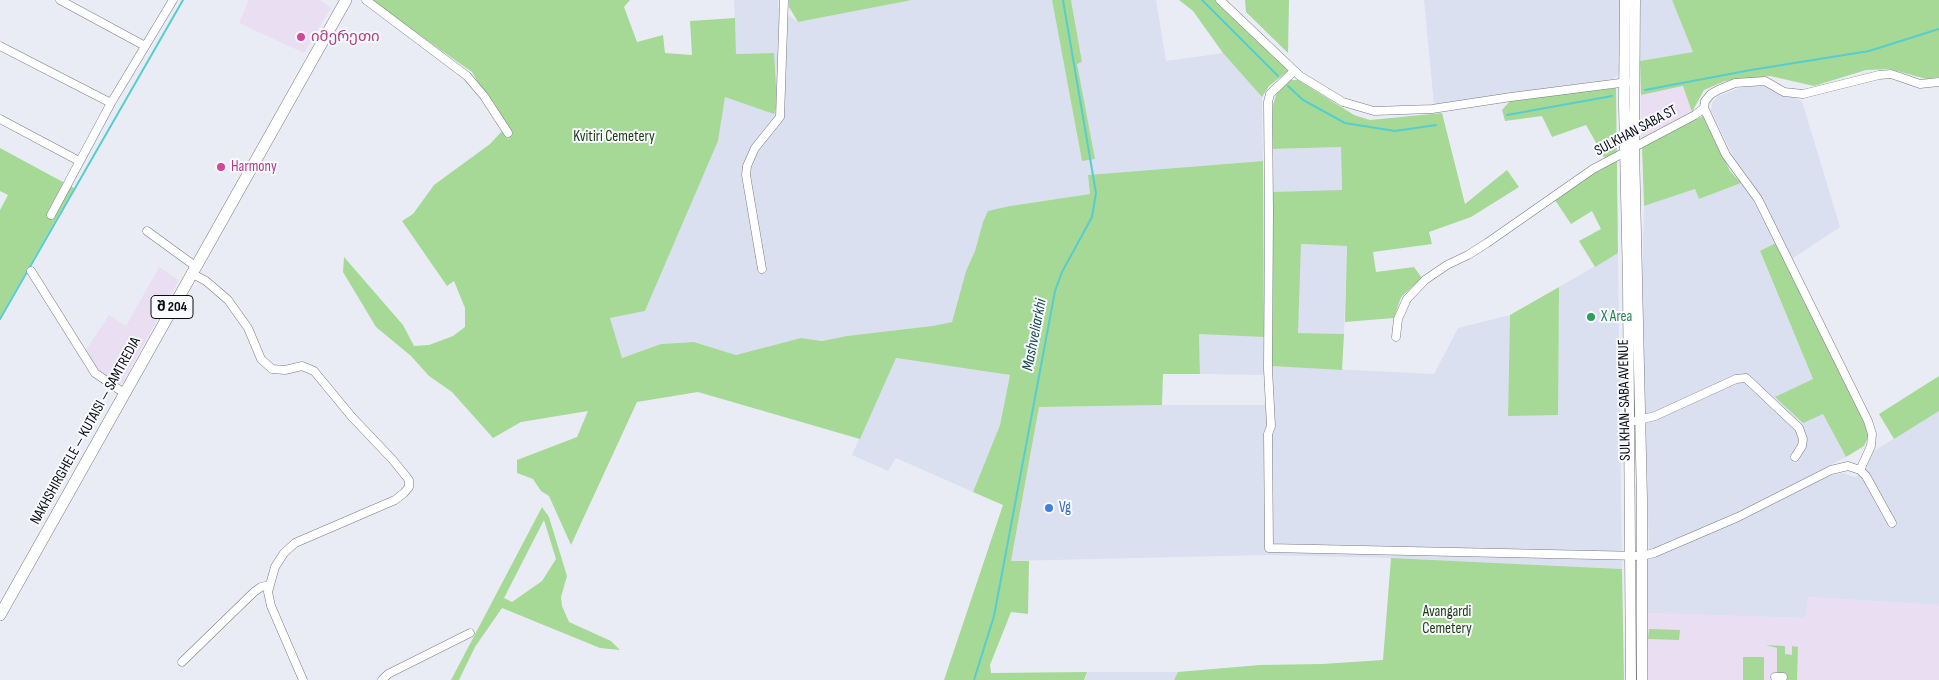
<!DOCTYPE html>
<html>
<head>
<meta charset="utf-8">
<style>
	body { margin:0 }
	canvas { display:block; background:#eaecf5 }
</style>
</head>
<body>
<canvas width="1939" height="680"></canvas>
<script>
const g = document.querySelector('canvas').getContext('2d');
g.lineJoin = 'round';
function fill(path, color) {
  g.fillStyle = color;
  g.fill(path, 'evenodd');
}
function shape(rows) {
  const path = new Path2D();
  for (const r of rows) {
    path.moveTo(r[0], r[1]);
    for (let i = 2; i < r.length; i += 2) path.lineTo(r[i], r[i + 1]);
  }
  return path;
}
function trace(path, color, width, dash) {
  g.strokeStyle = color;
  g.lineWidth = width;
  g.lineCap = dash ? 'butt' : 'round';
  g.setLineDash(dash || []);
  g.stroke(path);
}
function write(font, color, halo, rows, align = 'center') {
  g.font = font + ' "Sofia Sans Condensed","Noto Sans Georgian",sans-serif';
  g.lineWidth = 4;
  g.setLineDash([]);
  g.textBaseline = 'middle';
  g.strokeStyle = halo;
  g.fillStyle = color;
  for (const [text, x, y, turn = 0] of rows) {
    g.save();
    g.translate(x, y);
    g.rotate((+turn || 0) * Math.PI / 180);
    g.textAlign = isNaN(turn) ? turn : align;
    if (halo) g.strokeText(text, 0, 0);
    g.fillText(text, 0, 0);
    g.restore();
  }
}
const commercial = shape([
	[249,0,320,0,331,8,304,53,239,23],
	[1684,86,1692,112,1641,139,1641,95],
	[159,267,179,280,122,384,109,378,97,369,86,350,109,315,126,326],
	[1807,597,1939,605,1939,680,1648,680,1647,613,1805,618]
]);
const built = shape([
	[734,0,778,0,778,7,798,22,912,0,1052,0,1082,161,1077,63,1082,62,1071,0,1156,0,1166,61,1223,53,1262,97,1263,161,1088,175,1090,194,1010,206,983,222,975,251,966,271,952,322,932,326,847,336,822,341,801,338,736,355,694,342,661,344,622,358,610,318,645,311,718,141,725,96,774,113,774,53,736,54],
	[1424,0,1620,0,1619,74,1613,79,1434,105],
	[1641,0,1672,0,1694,52,1640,61],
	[1748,85,1765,86,1802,101,1840,227,1792,259,1759,193,1733,156,1711,111,1712,103,1718,96],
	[1341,147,1342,191,1272,192,1271,149],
	[1741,183,1752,199,1776,243,1760,252,1813,379,1775,398,1823,414,1846,457,1736,514,1649,550,1642,275,1644,206,1695,189,1699,199],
	[1300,244,1347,246,1344,334,1298,333],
	[1618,253,1622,569,1391,558,1265,555,1011,561,1039,407,1162,405,1274,405,1271,366,1434,374,1458,328,1510,315,1508,415,1557,415,1559,287],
	[1199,333,1264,337,1267,375,1200,374],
	[895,358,1010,375,1000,425,973,492,896,458,888,471,852,455],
	[1939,411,1939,605,1808,597,1805,618,1647,613,1647,560,1832,475,1843,473,1855,477,1866,470,1872,452],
	[1087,672,1178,672,1174,680,1085,680]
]);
const green = shape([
	[370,0,630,0,624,7,637,42,663,35,665,53,692,55,690,21,735,18,736,54,774,53,777,104,774,114,725,97,718,141,645,311,610,318,622,358,661,344,694,342,736,355,801,338,822,341,847,336,932,326,952,322,966,271,975,251,983,222,988,211,1010,206,1090,194,1088,175,1263,161,1264,337,1199,334,1200,374,1163,374,1162,405,1039,407,1011,561,1029,561,1028,614,1011,612,990,665,991,673,1087,672,1084,680,944,680,1003,505,973,492,1000,425,1010,375,896,358,860,439,698,392,637,402,571,545,549,496,541,491,533,479,517,473,517,460,577,437,588,411,521,422,493,438,452,392,429,376,411,356,376,327,343,272,344,257,403,325,414,346,429,345,453,336,465,327,465,308,454,281,447,286,402,221,413,214,434,185,490,144,502,131,509,140,499,118,472,72],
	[789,0,912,0,798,22,789,7],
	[1052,0,1071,0,1082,62,1077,64,1095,159,1082,161],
	[1179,0,1216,0,1289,70,1269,86,1262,97,1223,53,1193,11],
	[1245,0,1289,0,1288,53,1246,12],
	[1672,0,1939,0,1939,77,1926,79,1890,69,1866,70,1814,86,1770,76,1725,81,1704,90,1692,112,1683,86,1641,95,1640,61,1693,52],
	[1289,80,1298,80,1354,115,1370,120,1442,113,1465,204,1507,170,1519,187,1471,217,1429,232,1432,244,1373,252,1376,272,1414,267,1422,278,1401,297,1394,318,1345,322,1347,246,1301,244,1298,333,1344,334,1342,370,1271,366,1272,192,1342,190,1341,147,1271,149,1273,105,1278,89],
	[1616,88,1618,253,1595,267,1579,241,1601,229,1592,211,1571,224,1555,200,1591,175,1606,167,1604,157,1586,125,1552,137,1542,116,1505,121,1502,110,1511,100],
	[1703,116,1730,171,1741,183,1699,199,1695,189,1644,206,1642,146],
	[0,148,74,188,0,317,0,210,8,195,0,191],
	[1776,243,1866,421,1870,433,1864,446,1846,457,1823,414,1803,423,1775,397,1813,379,1760,251],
	[1559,287,1558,415,1508,416,1510,315],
	[1939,376,1939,411,1894,439,1879,414],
	[542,507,549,517,567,576,561,597,562,606,569,622,611,641,620,650,600,648,502,608,475,647,459,680,451,680],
	[544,520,556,559,542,581,512,602,504,598],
	[1391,558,1622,569,1624,680,1174,680,1178,672,1260,665,1322,664,1383,660],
	[1649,629,1680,630,1679,640,1648,639],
	[1766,645,1785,646,1785,654,1792,655,1792,646,1798,647,1797,680,1777,680,1777,648],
	[1743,657,1764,657,1764,680,1743,680]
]);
const stream = shape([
	[1202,0,1278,76],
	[1288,86,1303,100,1345,123,1395,131,1436,125],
	[1645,90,1751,70,1869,51,1939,29],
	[1507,115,1612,96],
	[0,319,183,0],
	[974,680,994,616,1055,291,1062,272,1092,217,1096,193,1063,0]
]);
const street = shape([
	[60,0,145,46],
	[366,0,467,76,484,96,508,133],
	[1220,0,1300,76,1343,102,1374,111,1432,109,1511,97,1628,82],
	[0,46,111,103],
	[1293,72,1270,94,1268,102,1269,212,1268,369,1271,426,1268,434,1269,548,1642,556,1654,553,1738,517,1831,470,1848,466,1860,470,1866,476,1892,523],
	[1704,108,1726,155,1758,199,1868,421,1872,434,1871,446,1860,470],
	[0,119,79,161],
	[51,215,111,103,173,0],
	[147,231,195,266],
	[762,269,746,175,747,166,755,148,780,117,784,0],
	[31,271,95,373,124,393],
	[191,273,206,281,228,300,248,328,261,359,272,369,285,370,302,366,314,371,352,417,392,459,409,480,409,487,404,493,395,500,295,543,284,553,275,567,268,592,271,606,303,680],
	[1396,337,1398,319,1407,299,1425,280,1447,265,1468,255,1487,243,1593,169,1695,115,1704,108,1705,101,1711,94,1718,90,1735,83,1765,81,1784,92,1803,94,1879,75,1891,74,1920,84,1939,82],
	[1635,421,1655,416,1736,379,1746,378,1799,428,1803,439,1802,446,1795,457],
	[182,662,254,592,261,587,269,585],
	[1775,677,1783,677],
	[382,680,388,674,470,633]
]);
const secondary = shape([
	[1625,0,1624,104,1628,282,1631,680],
	[1635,0,1634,147,1642,499,1642,680]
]);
const primary = shape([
	[0,615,346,0]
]);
const markers = [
	[301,37,5,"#d1479c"],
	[221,167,5,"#d1479c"],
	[1591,317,5,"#2e9e5b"],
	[1049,508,5,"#3f7fe0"]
];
const shields = [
	[172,307,42]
];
const shieldNames = [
	["შ 204",172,307]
];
const hotelNames = [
	["იმერეთი",311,37],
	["Harmony",231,167]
];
const streetNames = [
	["SULKHAN SABA ST",1636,131,-28],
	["SULKHAN-SABA AVENUE",1625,400,-91],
	["NAKHSHIRGHELE — KUTAISI — SAMTREDIA",86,431,-61]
];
const parkNames = [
	["Kvitiri Cemetery",614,137],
	["Avangardi",1447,612],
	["Cemetery",1447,629]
];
const leisureNames = [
	["X Area",1601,317]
];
const shopNames = [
	["Vg",1059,508]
];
const waterNames = [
	["Mashveliarkhi",1035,335,-79]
];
fill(commercial, '#e9def2');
fill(built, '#dbe0f0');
fill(green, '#a6d995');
trace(stream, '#56cdcf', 2);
trace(street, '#787a82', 9);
trace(secondary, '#787a82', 11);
trace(primary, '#787a82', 12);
trace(street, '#fff', 8);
trace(secondary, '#fff', 10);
trace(primary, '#fff', 11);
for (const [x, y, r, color] of markers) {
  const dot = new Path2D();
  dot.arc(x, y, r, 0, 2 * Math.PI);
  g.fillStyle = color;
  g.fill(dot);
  trace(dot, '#f8faff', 2);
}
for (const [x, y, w] of shields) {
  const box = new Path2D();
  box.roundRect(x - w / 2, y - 11.5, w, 23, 4);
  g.fillStyle = '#f8faff';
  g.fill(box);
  trace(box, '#0b0c0f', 1);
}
write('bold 14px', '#0b0c0f', null, shieldNames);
write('15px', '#b23c85', '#f8faff', hotelNames, 'left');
write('15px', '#0b0c0f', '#f8faff', streetNames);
write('15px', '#1a3a0c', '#f8faff', parkNames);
write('15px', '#27864d', '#f8faff', leisureNames, 'left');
write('15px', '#366cbe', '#f8faff', shopNames, 'left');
write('italic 16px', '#174b4c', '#f8faff', waterNames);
</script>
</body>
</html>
